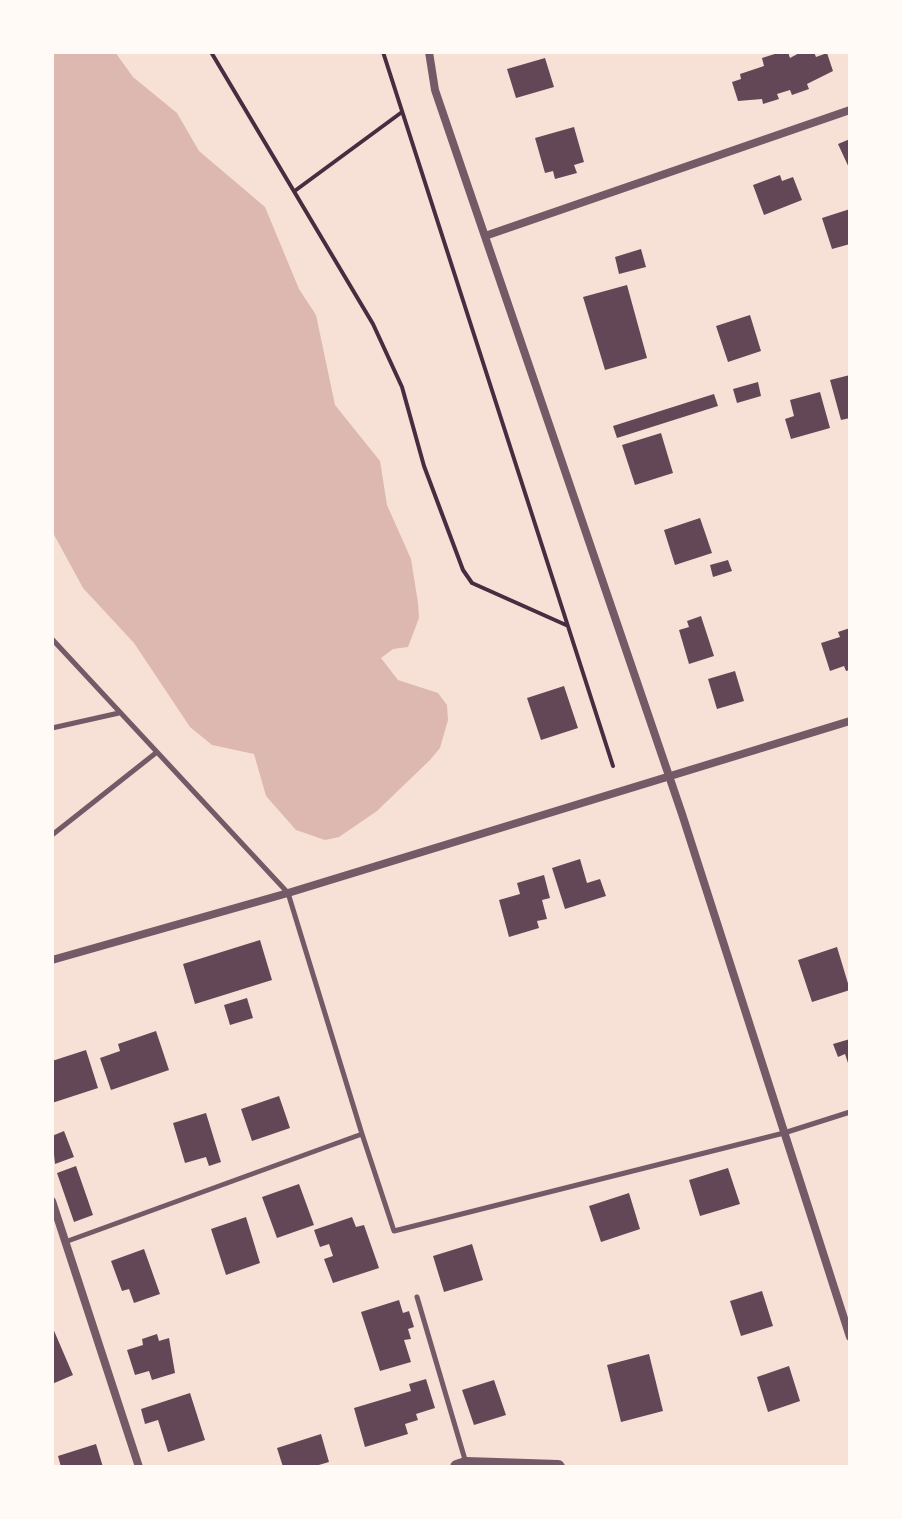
<!DOCTYPE html>
<html>
<head>
<meta charset="utf-8">
<style>
	body { margin:0 }
	#map { position:relative; width:902px; height:1519px; overflow:hidden; background:#f7e1d7; font-family:Spectral,serif }
	canvas { display:block }
	.frame { position:absolute; inset:0; border:54px solid #fffaf5; pointer-events:none }
</style>
</head>
<body>
<div id="map">
<canvas width="902" height="1519"></canvas>
<div class="frame"></div>
</div>
<script>
const g = document.querySelector('canvas').getContext('2d');
g.lineJoin = 'round';
function fill(path, color) {
  g.fillStyle = color;
  g.fill(path, 'evenodd');
}
function shape(rows) {
  const path = new Path2D();
  for (const r of rows) {
    path.moveTo(r[0], r[1]);
    for (let i = 2; i < r.length; i += 2) path.lineTo(r[i], r[i + 1]);
  }
  return path;
}
function trace(path, color, width, dash) {
  g.strokeStyle = color;
  g.lineWidth = width;
  g.lineCap = dash ? 'butt' : 'round';
  g.setLineDash(dash || []);
  g.stroke(path);
}
const water = shape([
	[52,52,115,52,133,77,177,113,199,151,265,207,299,289,316,315,335,405,380,461,387,505,411,559,418,603,419,618,408,647,393,649,381,658,398,680,438,693,447,705,448,720,440,748,430,760,377,811,339,837,325,840,296,830,266,796,254,754,212,745,190,727,134,643,83,588,52,531]
]);
const building = shape([
	[781,52,788,52,790,58,801,52,814,52,816,57,827,53,833,71,807,84,809,89,792,95,790,90,777,94,779,99,763,104,762,99,738,101,732,82,741,79,740,74,764,66,762,58],
	[545,58,554,87,516,98,507,69],
	[574,127,584,162,574,165,577,173,555,179,553,171,545,173,535,138],
	[850,139,850,170,838,144],
	[780,175,782,181,793,177,802,200,764,215,753,185],
	[850,209,850,244,832,249,822,218],
	[641,249,646,267,619,274,615,257],
	[627,285,647,358,605,370,583,297],
	[750,315,761,351,728,362,716,326],
	[850,375,850,418,841,420,830,380],
	[758,382,761,396,737,403,733,389],
	[820,392,830,428,791,439,785,419,794,416,790,400],
	[714,394,718,406,617,438,613,426],
	[661,433,673,473,635,485,622,445],
	[700,518,712,553,675,565,664,530],
	[728,560,732,571,713,577,710,565],
	[701,616,714,656,689,664,679,630,689,627,687,621],
	[850,628,850,670,846,671,844,666,830,671,821,643,840,637,838,632],
	[735,671,744,701,717,709,708,679],
	[564,686,578,728,541,740,527,698],
	[580,859,587,883,600,879,606,896,565,909,552,868],
	[544,875,550,898,542,900,547,919,537,921,539,928,509,937,499,900,520,894,517,883],
	[260,940,272,980,195,1004,183,964],
	[837,947,850,990,812,1002,798,960],
	[247,998,253,1018,230,1025,224,1005],
	[156,1031,169,1070,111,1090,100,1058,120,1051,118,1044],
	[850,1039,850,1066,849,1066,845,1054,838,1057,833,1044],
	[86,1050,98,1088,52,1103,52,1061],
	[279,1096,290,1128,252,1141,241,1109],
	[206,1113,221,1162,209,1166,206,1157,185,1163,173,1123],
	[64,1131,74,1157,55,1164,52,1136],
	[76,1166,93,1215,74,1222,57,1173],
	[728,1168,740,1204,700,1216,689,1180],
	[299,1184,314,1225,277,1238,262,1197],
	[629,1193,640,1229,601,1242,589,1206],
	[246,1217,260,1263,226,1275,211,1229],
	[352,1217,356,1227,364,1225,379,1268,333,1283,324,1259,333,1256,329,1244,320,1247,314,1230],
	[472,1244,483,1280,444,1292,433,1256],
	[144,1249,160,1294,134,1303,129,1289,122,1291,111,1261],
	[762,1291,773,1326,741,1336,730,1301],
	[399,1300,403,1313,409,1311,414,1327,408,1329,411,1339,404,1340,411,1362,380,1371,361,1312],
	[52,1326,73,1375,52,1384],
	[157,1334,159,1341,169,1338,175,1373,152,1380,149,1371,135,1375,127,1350,143,1345,142,1339],
	[649,1354,663,1411,621,1422,607,1365],
	[789,1366,800,1401,768,1412,757,1377],
	[426,1379,435,1408,416,1414,418,1420,405,1424,408,1434,365,1447,354,1408,411,1391,409,1384],
	[494,1380,506,1415,474,1425,462,1390],
	[190,1393,205,1440,168,1452,158,1420,145,1424,141,1409],
	[321,1434,329,1462,312,1467,283,1467,277,1448],
	[96,1444,103,1467,61,1467,58,1456]
]);
const path = shape([
	[211,52,373,324,402,387,424,466,463,570,472,583,566,625],
	[383,52,613,766],
	[296,190,402,112]
]);
const service = shape([
	[52,639,288,893,362,1134],
	[52,728,119,713],
	[52,835,157,752],
	[65,1242,362,1134,394,1231,784,1133,850,1112],
	[417,1297,466,1463]
]);
const minor = shape([
	[429,52,435,90,682,814,850,1337],
	[485,236,850,110],
	[52,960,288,893,850,721],
	[52,1201,139,1467]
]);
const tertiary = shape([
	[457,1467,466,1464,558,1467]
]);
fill(water, '#dcb8b0');
fill(building, '#644757');
trace(path, '#4a2c40', 4);
trace(service, '#755966', 5);
trace(minor, '#755966', 8);
trace(tertiary, '#755966', 14);
</script>
</body>
</html>
